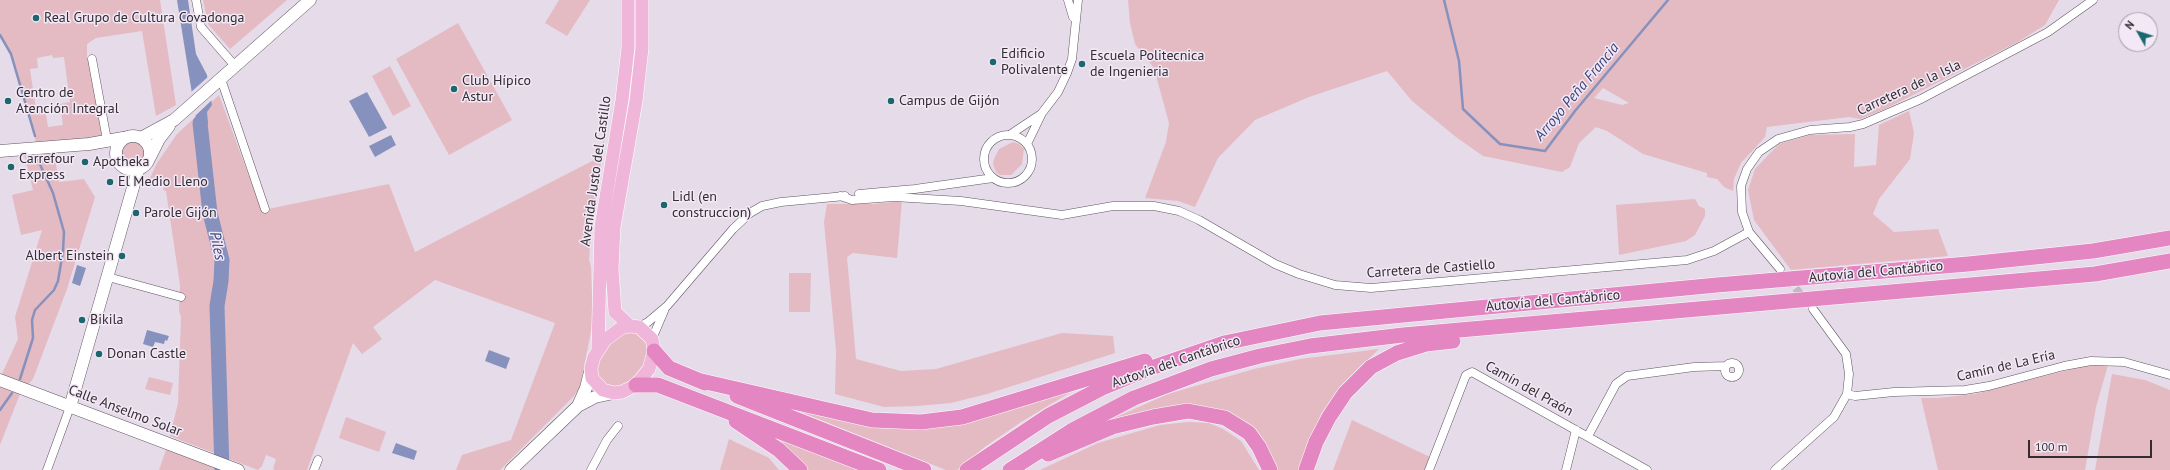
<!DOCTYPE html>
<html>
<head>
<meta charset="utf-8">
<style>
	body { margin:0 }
	#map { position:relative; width:2170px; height:470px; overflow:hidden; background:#e6dbe9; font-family:"PT Sans",sans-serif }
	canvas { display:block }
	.north { position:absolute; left:2118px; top:12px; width:40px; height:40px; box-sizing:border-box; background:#f3e8f6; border:1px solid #a59da8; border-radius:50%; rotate:309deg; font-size:11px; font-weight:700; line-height:16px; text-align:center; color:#312d32 }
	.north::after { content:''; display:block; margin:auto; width:14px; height:18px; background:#1a676e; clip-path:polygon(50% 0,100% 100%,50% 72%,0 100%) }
	.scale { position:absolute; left:2028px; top:440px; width:124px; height:18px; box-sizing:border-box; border:2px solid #312d32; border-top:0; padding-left:5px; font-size:12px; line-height:14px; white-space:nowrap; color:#312d32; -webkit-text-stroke:3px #f3e8f6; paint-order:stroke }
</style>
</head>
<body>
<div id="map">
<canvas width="2170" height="470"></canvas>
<div class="north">N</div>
<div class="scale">100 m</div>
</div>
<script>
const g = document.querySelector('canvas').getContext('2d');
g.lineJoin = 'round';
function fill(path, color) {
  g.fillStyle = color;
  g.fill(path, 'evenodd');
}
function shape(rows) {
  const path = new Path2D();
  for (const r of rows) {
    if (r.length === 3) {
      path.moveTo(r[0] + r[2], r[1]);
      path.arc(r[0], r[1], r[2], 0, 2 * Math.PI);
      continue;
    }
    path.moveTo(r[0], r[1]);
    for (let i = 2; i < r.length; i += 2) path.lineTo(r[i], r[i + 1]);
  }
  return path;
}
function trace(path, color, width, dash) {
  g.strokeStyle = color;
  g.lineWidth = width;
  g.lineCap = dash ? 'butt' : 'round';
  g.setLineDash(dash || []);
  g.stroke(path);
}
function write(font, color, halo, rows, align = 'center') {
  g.font = font + ' "PT Sans",sans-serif';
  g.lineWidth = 3;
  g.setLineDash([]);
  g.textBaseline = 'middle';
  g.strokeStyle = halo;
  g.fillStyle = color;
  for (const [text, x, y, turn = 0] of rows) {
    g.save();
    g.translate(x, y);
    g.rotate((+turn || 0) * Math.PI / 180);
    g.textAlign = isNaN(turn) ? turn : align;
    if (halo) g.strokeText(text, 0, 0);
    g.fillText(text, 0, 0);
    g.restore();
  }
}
const green = shape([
	[0,0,160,0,176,105,156,116,142,31,96,38,87,44,87,59,92,59,107,140,53,147,59,182,84,179,95,197,67,289,33,379,20,394,0,445,0,378,18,339,15,317,42,230,21,235,12,195,33,190,23,150,36,149,35,136,11,54,0,35],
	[52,55,53,58,64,57,70,102,60,104,63,125,48,127,45,109,36,110,30,69,38,68,37,58],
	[203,0,287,0,230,49,208,24],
	[559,0,590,0,567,36,545,23],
	[1128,0,2059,0,2045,25,2016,43,1887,108,1860,119,1849,117,1767,127,1765,137,1741,163,1734,179,1733,191,1724,187,1717,179,1707,177,1707,173,1643,154,1607,131,1596,127,1579,143,1570,167,1562,172,1483,156,1456,137,1412,101,1387,71,1309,97,1255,120,1218,158,1195,207,1178,201,1145,198,1166,142,1169,123,1154,68,1135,44,1130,23],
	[1603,88,1629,103,1622,105,1594,98],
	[458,23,512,120,449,155,396,59],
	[390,66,411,106,393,116,372,76],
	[219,95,261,209,268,209,389,184,415,252,598,158,605,136,593,213,589,259,591,268,593,321,580,387,574,396,500,470,456,470,462,455,511,440,555,323,435,280,373,327,382,339,362,354,353,343,307,470,275,470,273,469,276,459,266,455,262,466,258,470,170,436,178,403,181,317,179,311,180,285,166,191,163,190,165,182,150,178,157,163,177,134],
	[1909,111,1914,133,1910,159,1879,199,1873,214,1894,232,1938,229,1948,256,1791,270,1754,220,1748,190,1755,169,1779,144,1810,135,1855,134,1854,167,1876,165,1879,125],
	[1013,142,1019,144,1024,149,1022,164,1011,175,1000,175,996,172,993,164,994,159,999,149],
	[133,153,11],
	[1695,199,1699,206,1705,209,1705,216,1695,235,1686,241,1619,255,1616,205],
	[902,201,897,258,853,253,847,257,856,359,901,371,936,369,1062,333,1113,336,1115,353,987,394,951,403,917,406,884,407,835,394,836,351,824,222,827,204,875,204],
	[789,273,811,273,810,312,789,312],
	[639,327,654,351,629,389,596,384,594,357,605,340],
	[1379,349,1338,389,1321,414,1301,470,1275,470,1267,447,1256,431,1227,412,1105,422,1168,394,1254,369,1300,359],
	[2088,365,2108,365,2096,407,2085,470,1938,470,1921,398,1938,398,1975,394],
	[2112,374,2145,380,2170,390,2170,470,2095,470],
	[149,377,173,383,170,395,145,389],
	[1086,383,1021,422,986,446,957,470,946,470,786,406,934,425],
	[346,417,386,432,379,452,339,438],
	[1352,420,1430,457,1425,470,1333,470],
	[1188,422,1209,423,1223,429,1241,441,1259,470,1040,470,1098,443,1160,425],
	[729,439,769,458,779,470,720,470],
	[777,439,839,462,859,470,809,470],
	[168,444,238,470,159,470]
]);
const water = shape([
	[177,0,188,0,196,54,207,75,212,105,207,112,208,123,203,143,197,125],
	[367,92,387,128,369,137,349,101],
	[391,135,396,145,375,157,369,146],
	[77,265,86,268,80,286,72,283],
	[147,330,169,336,167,341,165,340,164,344,155,342,153,347,143,344],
	[489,350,510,358,506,369,485,361],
	[396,443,417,451,414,460,392,453]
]);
const pier = shape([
	[209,76,213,99,194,117,190,93]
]);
const stream = shape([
	[1444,0,1459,61,1463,109,1500,144,1545,151,1575,111,1668,0],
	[0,35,11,54,35,136],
	[20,379,33,338,32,320,35,310,54,290,58,281,63,251,64,232,53,193,38,160],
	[0,410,12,393]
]);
const river = shape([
	[200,123,210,213,222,260,221,281,217,306,222,470]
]);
const streetTunnel = shape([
	[1788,279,1806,301]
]);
const street = shape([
	[196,0,201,27,235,66],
	[1068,0,1073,17],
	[92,59,107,140],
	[221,79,265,209],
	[1011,134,1041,114],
	[1008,159,24],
	[1027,144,1042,113,1058,92,1067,73,1072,59,1078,0],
	[859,194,915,189,993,178],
	[840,196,852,200,894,197,961,201,1062,215,1113,206,1154,206,1179,211,1199,220,1275,264,1299,274,1335,285,1371,288,1687,260,1714,251,1749,232],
	[1780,269,1749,232,1742,212,1741,186,1747,169,1759,152,1778,139,1810,130,1850,127,1863,124,1921,99,2048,32,2093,0],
	[108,277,181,297],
	[639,327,648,322,667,306,733,229,750,213,762,206,781,202,845,196],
	[652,339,664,311],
	[1732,370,7],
	[1847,394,1855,396,1894,392,1965,390,1989,386,2064,366,2091,361,2124,362,2170,375],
	[1588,436,1616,384,1627,376,1694,367,1726,366],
	[47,470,70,407],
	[314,470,318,460],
	[591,470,607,440,618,426],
	[1429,470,1466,375,1472,372,1647,470],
	[1566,470,1576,430],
	[1775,470,1834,417,1847,394,1849,374,1846,354,1813,309]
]);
const secondary = shape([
	[133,153,17],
	[141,138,174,120,310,0],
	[0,151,89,144,123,138],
	[150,157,159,139,169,126],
	[0,380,238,470],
	[578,406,586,388,591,368],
	[70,407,138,170],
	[511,470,578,406,595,397,614,393]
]);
const primary = shape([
	[630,326,615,312,612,269,614,227,636,101,642,48,642,0],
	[630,326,639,327,652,339,654,351,649,369,636,385,622,392,614,393,603,390,592,378,591,368,594,357,605,340,621,328,630,326],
	[598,347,601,227,622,100,628,48,628,0]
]);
const highway = shape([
	[654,351,669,368,705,383],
	[697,380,872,420,921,422,962,417,1145,361],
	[636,385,658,385,879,470],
	[737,396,924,470],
	[736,421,779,450,800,470],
	[1048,454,1112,427,1153,417,1188,411,1225,418,1249,433,1259,447,1270,470],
	[967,470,1048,416,1102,388,1148,369,1224,343,1320,323,1717,285,1968,264,2093,251,2170,238],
	[1010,470,1071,431,1134,398,1211,369,1260,356,1310,346,1403,335,2095,274,2170,261],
	[1306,470,1316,442,1329,417,1345,393,1371,367,1397,353,1426,344,1453,341]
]);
const markers = [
	[36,18,4,"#1a676e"],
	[993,62,4,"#1a676e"],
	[1082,64,4,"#1a676e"],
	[454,89,4,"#1a676e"],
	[8,101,4,"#1a676e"],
	[891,101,4,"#1a676e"],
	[85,162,4,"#1a676e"],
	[11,167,4,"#1a676e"],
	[110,182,4,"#1a676e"],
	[664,205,4,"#1a676e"],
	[136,213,4,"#1a676e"],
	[122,256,4,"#1a676e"],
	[82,320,4,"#1a676e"],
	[99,354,4,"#1a676e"]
];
const poiNames = [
	["Real Grupo de Cultura Covadonga",44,18],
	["Edificio",1001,54],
	["Polivalente",1001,70],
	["Escuela Politecnica",1090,56],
	["de Ingenieria",1090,72],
	["Club Hípico",462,81],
	["Astur",462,97],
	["Centro de",16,93],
	["Atención Integral",16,109],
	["Campus de Gijón",899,101],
	["Carrefour",19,159],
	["Express",19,175],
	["Apotheka",93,162],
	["El Medio Lleno",118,182],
	["Lidl (en",672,197],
	["construccion)",672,213],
	["Parole Gijón",144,213],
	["Albert Einstein",114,256,"right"],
	["Bikila",90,320],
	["Donan Castle",107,354]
];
const streetNames = [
	["Carretera de la Isla",1909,88,-25],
	["Avenida Justo del Castillo",596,171,-82],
	["Carretera de Castiello",1431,269,-4],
	["Autovía del Cantábrico",1876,272,-5],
	["Autovía del Cantábrico",1553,301,-5],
	["Autovía del Cantábrico",1176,362,-19],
	["Camín de La Ería",2006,366,-13],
	["Camín del Praón",1529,389,29],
	["Calle Anselmo Solar",125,411,21]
];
const waterNames = [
	["Arroyo Peña Francia",1577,92,-50],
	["Piles",217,246,79]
];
fill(green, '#e4bac3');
fill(water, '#8692bd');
fill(pier, '#e6dbe9');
trace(stream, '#8692bd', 2.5);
trace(river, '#8692bd', 15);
trace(streetTunnel, '#c2b8c4', 8, [8, 4]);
trace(street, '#5f5561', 9);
trace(secondary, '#5f5561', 13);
trace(primary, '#fff', 14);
trace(highway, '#fff', 16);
trace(street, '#fff', 8);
trace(secondary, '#fff', 12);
trace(primary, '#efb6da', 13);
trace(highway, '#e486c2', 15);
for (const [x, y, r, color] of markers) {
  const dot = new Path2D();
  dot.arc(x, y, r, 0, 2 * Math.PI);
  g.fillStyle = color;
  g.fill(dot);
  trace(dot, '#f3e8f6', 1.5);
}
write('14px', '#312d32', '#f3e8f6', poiNames, 'left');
write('14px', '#312d32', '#f3e8f6', streetNames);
write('italic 15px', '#37427a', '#f3e8f6', waterNames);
</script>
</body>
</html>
